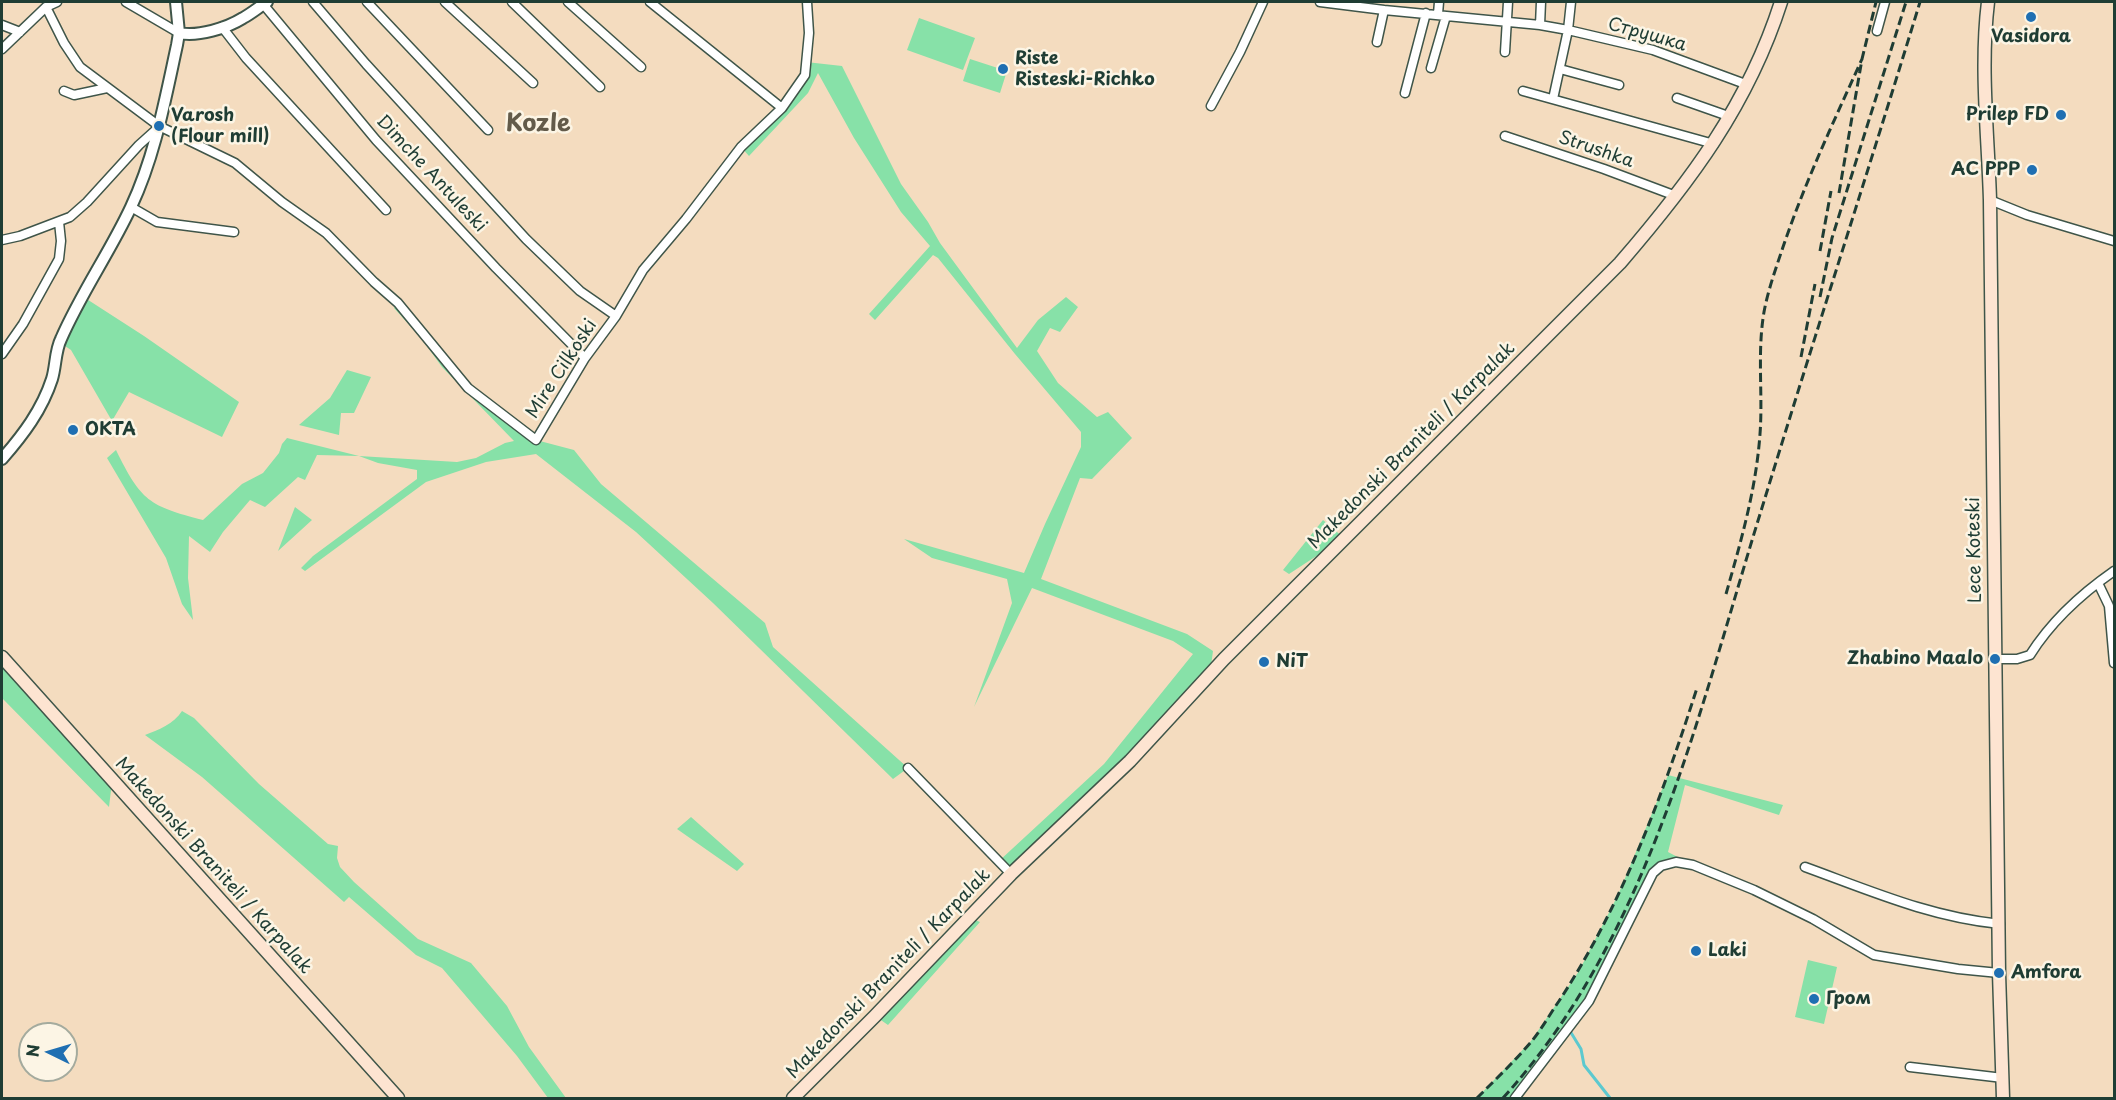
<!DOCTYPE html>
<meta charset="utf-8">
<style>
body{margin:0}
#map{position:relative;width:2116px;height:1100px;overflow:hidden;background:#f4dcbf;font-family:"Playpen Sans",sans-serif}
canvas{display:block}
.frame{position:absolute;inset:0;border:3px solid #1f3d34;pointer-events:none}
.north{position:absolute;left:18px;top:1022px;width:60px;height:60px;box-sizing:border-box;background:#fcf5e5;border:2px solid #a4ab9e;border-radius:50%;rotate:275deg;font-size:16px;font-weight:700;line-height:24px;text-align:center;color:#1f3d34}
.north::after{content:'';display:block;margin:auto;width:21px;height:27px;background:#1f6fb2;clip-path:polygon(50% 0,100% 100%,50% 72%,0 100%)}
</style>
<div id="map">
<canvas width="2116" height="1100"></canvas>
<div class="frame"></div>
<div class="north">N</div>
</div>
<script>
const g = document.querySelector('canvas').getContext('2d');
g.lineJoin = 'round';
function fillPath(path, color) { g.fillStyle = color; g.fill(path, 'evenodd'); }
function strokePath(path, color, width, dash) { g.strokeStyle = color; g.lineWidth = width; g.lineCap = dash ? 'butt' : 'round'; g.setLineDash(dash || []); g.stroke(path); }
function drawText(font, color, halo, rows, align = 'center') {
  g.font = font + ' "Playpen Sans",sans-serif'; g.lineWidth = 5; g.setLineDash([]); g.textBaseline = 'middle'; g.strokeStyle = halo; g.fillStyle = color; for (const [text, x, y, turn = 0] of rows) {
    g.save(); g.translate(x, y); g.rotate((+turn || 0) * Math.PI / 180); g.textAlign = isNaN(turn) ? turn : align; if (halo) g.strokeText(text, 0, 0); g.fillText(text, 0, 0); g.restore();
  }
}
const green = new Path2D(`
 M919 18 975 38 963 70 907 50Z
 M970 59 1007 71 1000 93 963 81Z
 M806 62 842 66 901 184 928 222 940 243 1017 348 1038 320 1066 297 1078 307 1060 332 1050 328 1037 351 1058 383 1097 417 1108 412 1132 438 1092 479 1080 478 1041 579 1187 634 1213 651 1210 673 1011 874 999 861 1104 764 1193 654 1173 641 1032 588 974 707 1012 603 1007 579 932 558 904 539 1024 573 1045 524 1081 447V432L1015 354 938 258 933 255 875 320 869 314 930 246 901 212 854 138 818 73 808 93 749 156 741 147C764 125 803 95 806 62Z
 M82 296 144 336 239 402 222 437 129 392 112 421 71 350 59 342Z
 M398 303 468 388 536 440 574 450 601 484 765 623 773 647 908 768 893 779 713 603 636 532 536 454 486 462 426 482 305 571 301 568 313 556 417 479V470L378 463 359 456 317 455 305 480 298 477 265 507 250 500 223 532 210 552 189 536 188 578 193 620 182 604 166 558 107 458 116 450C141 501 149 506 203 520L242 484 263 473 279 453 282 444 287 438 359 456 457 462 476 458 505 443 514 441 442 367 421 338 394 308Z
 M347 370 371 377 354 413H341L339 435 299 425 330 398Z
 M295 507 312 520 278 551Z
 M1323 520 1344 538 1289 574 1283 570Z
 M2 657 112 782 109 807 2 698Z
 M182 711 194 718 259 784 328 844 338 846 337 858 340 867 354 882 418 939 471 963 507 1006 529 1047 566 1098H548L517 1056 442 968 416 955 349 897 344 902 202 777 145 735C158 730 174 724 182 711Z
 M1668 775 1783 805 1779 815 1685 785 1668 852 1693 865 1661 866 1589 1001 1515 1098H1477L1531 1041 1579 971 1618 895Z
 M691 817 744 864 737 871 677 829Z
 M970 918 980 922 888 1025 875 1016Z
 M1808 960 1837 967 1824 1024 1795 1017Z`);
const stream = new Path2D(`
 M1570 1031 1581 1049 1584 1065 1610 1098`);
const minor = new Path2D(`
 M126 2 179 33
 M313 2 366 64 526 239 580 291 616 316
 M367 2 488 130
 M445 2 533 83
 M512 2 600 87
 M568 2 641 67
 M650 2 782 108
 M1320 2 1384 10 1540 25 1568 30 1653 50 1748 85
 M263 4 376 140 496 268 585 358
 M46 7 64 43 80 67 159 126 235 163 282 202 326 233 374 282 398 303 468 388 536 440 585 358 616 316 643 270 686 219 741 147 782 108 805 75 809 33 807 2
 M1438 14 1439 2
 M2 25 20 32
 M1540 25 1541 2
 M222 27 246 58 386 210
 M1877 31 1885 2
 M1377 42 1384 10
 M2 49 46 7 57 2
 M1505 52 1508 2
 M1431 68 1446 16
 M1560 69 1619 85
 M64 91 74 95 107 88
 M1523 91 1714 144
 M1405 93 1426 13
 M1677 98 1731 117
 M1553 99 1568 30 1571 2
 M1211 106 1240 52 1263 2
 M1505 136 1604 169 1676 196
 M1990 200 2027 215 2114 241
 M131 207 157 222 234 232
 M2 240 20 236 70 217 87 202 139 145 159 127
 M2 354 23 324 59 259 61 241 59 222
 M2098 583 2109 606 2114 663
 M1995 659H2017L2030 655C2052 620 2081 594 2114 571
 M908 768 1011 874
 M1805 867C1871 891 1930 917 2000 924
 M1910 1067 2003 1078
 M1515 1098 1589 1001 1653 873 1661 866 1676 862 1693 865 1754 890 1813 919 1874 955 1958 969 1999 973`);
const tertiary = new Path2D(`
 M179 33C198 37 227 28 243 18 252 13 259 7 267 2
 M2 459C23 435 42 410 52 379 56 366 55 351 61 339 81 293 110 252 131 207 155 156 165 100 177 45L179 33 176 2`);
const secondary = new Path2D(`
 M1988 2C1980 67 1988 134 1990 200L1999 973 2003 1098
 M2 657 398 1098
 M793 1098 875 1016 1011 874 1130 761 1224 659 1620 263C1690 182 1748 105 1781 2`);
const rail = new Path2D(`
 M1839 193 1862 59 1876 2
 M1820 251 1831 191
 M1820 297 1832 238 1906 2
 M1801 357 1815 284
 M1726 594C1741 541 1756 490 1760 434 1763 394 1757 353 1764 312 1768 290 1776 268 1783 247 1805 182 1834 121 1862 59
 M1477 1098C1495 1080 1514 1062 1531 1042 1541 1030 1550 1014 1559 1001 1622 905 1662 797 1697 688
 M1503 1098C1649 937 1698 714 1761 511 1813 341 1868 172 1920 2`);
const markers = [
 [2031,17,6,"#1f6fb2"],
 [1003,69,6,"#1f6fb2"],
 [2061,115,6,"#1f6fb2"],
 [159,126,6,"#1f6fb2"],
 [2032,170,6,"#1f6fb2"],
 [73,430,6,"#1f6fb2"],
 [1995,659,6,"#1f6fb2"],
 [1264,662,6,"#1f6fb2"],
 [1696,951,6,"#1f6fb2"],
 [1999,973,6,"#1f6fb2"],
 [1814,999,6,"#1f6fb2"]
];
const streetNames = [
 ["Струшка",1647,35,16],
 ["Strushka",1596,150,19],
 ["Dimche Antuleski",431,174,47],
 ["Mire Cilkoski",562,369,-57],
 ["Makedonski Braniteli / Karpalak",1412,446,-45],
 ["Lece Koteski",1975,550,-91],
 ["Makedonski Braniteli / Karpalak",213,866,48],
 ["Makedonski Braniteli / Karpalak",889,974,-46]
];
const poiNames = [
 ["Vasidora",2031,37,"center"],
 ["Riste",1015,59],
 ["Risteski-Richko",1015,80],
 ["Prilep FD",2049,115,"right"],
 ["Varosh",171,116],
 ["(Flour mill)",171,137],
 ["АС РРР",2020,170,"right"],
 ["OKTA",85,430],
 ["Zhabino Maalo",1983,659,"right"],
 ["NiT",1276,662],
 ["Laki",1708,951],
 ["Amfora",2011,973],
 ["Гром",1826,999]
];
const districtNames = [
 ["Kozle",538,124]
];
fillPath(green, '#87e1a8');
strokePath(stream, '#5cc9cf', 3);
strokePath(minor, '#3f5549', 11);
strokePath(tertiary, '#3f5549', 14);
strokePath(secondary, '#3f5549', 15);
strokePath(minor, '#fff', 8);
strokePath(tertiary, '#fff', 10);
strokePath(secondary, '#fde4d1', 12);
strokePath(rail, '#1f3d34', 3, [9, 4.5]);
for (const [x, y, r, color] of markers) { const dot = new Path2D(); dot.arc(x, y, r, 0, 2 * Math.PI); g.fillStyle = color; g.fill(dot); strokePath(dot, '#fcf5e5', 2); }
drawText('18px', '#1f3d34', '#fcf5e5', streetNames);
drawText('bold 18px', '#1f3d34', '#fcf5e5', poiNames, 'left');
drawText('bold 24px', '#635b4a', '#fcf5e5', districtNames);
</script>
